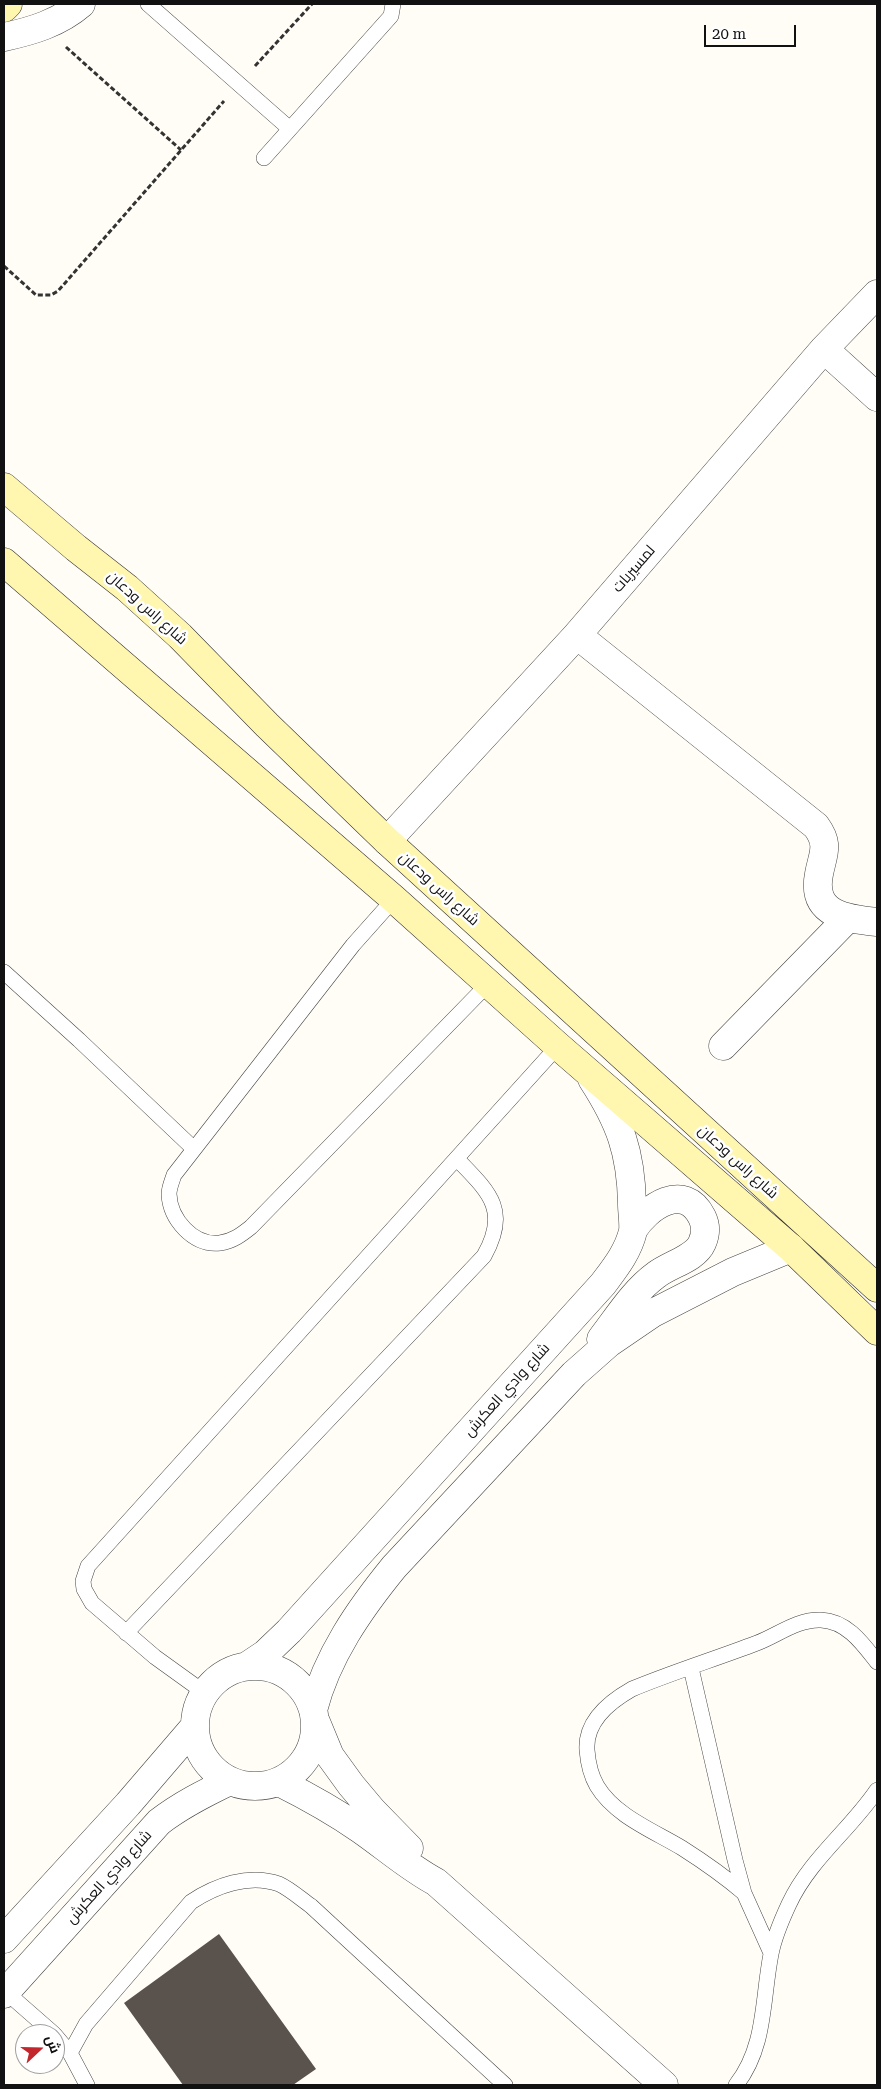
<!DOCTYPE html>
<meta charset="utf-8">
<style>
body{margin:0}
#map{position:relative;width:881px;height:2089px;overflow:hidden;background:#fffdf5;font-family:"Roboto Serif",Cairo,serif}
canvas{display:block}
.frame{position:absolute;inset:0;border:5px solid #111;pointer-events:none}
.north{position:absolute;left:15px;top:2024px;width:50px;height:50px;box-sizing:border-box;background:#fff;border:1px solid #a0a0a0;border-radius:50%;rotate:69deg;font-size:14px;font-weight:700;line-height:20px;text-align:center;color:#111}
.north::after{content:'';display:block;margin:auto;width:18px;height:22px;background:#c4262e;clip-path:polygon(50% 0,100% 100%,50% 72%,0 100%)}
.scale{position:absolute;left:704px;top:25px;width:92px;height:22px;box-sizing:border-box;border:2px solid #111;border-top:0;padding-left:6px;font-size:15px;line-height:18px;white-space:nowrap;color:#111;-webkit-text-stroke:4px #fff;paint-order:stroke}
</style>
<div id="map">
<canvas width="881" height="2089"></canvas>
<div class="frame"></div>
<div class="north">ش</div>
<div class="scale">20 m</div>
</div>
<script>
const g = document.querySelector('canvas').getContext('2d');
g.lineJoin = 'round';
function fillPath(path, color) { g.fillStyle = color; g.fill(path, 'evenodd'); }
function strokePath(path, color, width, dash) { g.strokeStyle = color; g.lineWidth = width; g.lineCap = dash ? 'butt' : 'round'; g.setLineDash(dash || []); g.stroke(path); }
function drawText(font, color, halo, rows, align = 'center') {
  g.font = font + ' "Roboto Serif",Cairo,serif'; g.lineWidth = 5; g.setLineDash([]); g.textBaseline = 'middle'; g.strokeStyle = halo; g.fillStyle = color; for (const [text, x, y, turn = 0] of rows) {
    g.save(); g.translate(x, y); g.rotate((+turn || 0) * Math.PI / 180); g.textAlign = isNaN(turn) ? turn : align; if (halo) g.strokeText(text, 0, 0); g.fillText(text, 0, 0); g.restore();
  }
}
const building = new Path2D(`
 M219 1934 316 2069 293 2085H183L124 2003Z`);
const path = new Path2D(`
 M66 47 181 150
 M255 66 312 4
 M4 266 36 295H51L58 291 224 101`);
const lane = new Path2D(`
 M148 4 290 129
 M264 158 391 16 393 4
 M394 899 353 945 174 1175C172 1181 169 1188 169 1194 170 1219 193 1246 220 1243 233 1241 241 1235 251 1227L489 983
 M4 972 79 1040 194 1149
 M126 1633 484 1256C510 1210 489 1192 457 1159
 M691 1668 735 1860 744 1893 771 1953
 M205 1693 155 1657 92 1603 84 1589 83 1581 88 1566 558 1046
 M744 1893C724 1876 704 1862 682 1848 654 1831 615 1816 597 1786 590 1774 588 1763 587 1750 585 1721 609 1702 632 1689 673 1672 715 1659 757 1643 778 1635 797 1619 821 1620 847 1621 863 1644 877 1662
 M6 1992 54 2034
 M55 2035 70 2053 87 2085
 M70 2053 86 2024 191 1902C215 1886 249 1873 279 1884 290 1889 301 1899 311 1906L505 2085
 M736 2085C766 2047 762 2000 771 1954 774 1938 782 1919 789 1904 810 1859 850 1830 877 1790`);
const street = new Path2D(`
 M4 37C32 31 59 23 81 4
 M824 349 877 397
 M577 635 816 826C830 845 823 853 819 874 811 915 847 919 877 922
 M387 841 577 635 824 349 877 294
 M723 1046 847 919
 M601 1339C618 1317 634 1291 656 1275 670 1264 695 1259 702 1243 706 1234 706 1225 702 1217 684 1181 647 1207 633 1230
 M195 1726a60 60 0 1 1 120 0a60 60 0 1 1-120 0Z
 M247 1666 265 1654 289 1631 603 1284C615 1268 628 1252 633 1231 634 1223 632 1213 632 1204 631 1152 620 1122 592 1079
 M313 1710C327 1656 359 1610 394 1567L574 1374 609 1343 653 1313 733 1272 791 1248
 M316 1722 330 1756 351 1785 372 1810 409 1848
 M279 1782C307 1796 334 1811 360 1829 386 1847 408 1867 436 1882L664 2085
 M4 1939 128 1804 195 1726
 M4 1994 159 1822C181 1805 205 1793 230 1781`);
const secondary = new Path2D(`
 M4 8 8 4
 M4 487 76 548 127 588 180 636 267 725 387 841 877 1288
 M4 562 394 899 558 1046 791 1248 877 1331`);
const streetNames = [
 ["لمسيربات",634,569,-49],
 ["شارع راس ودعان",147,608,42],
 ["شارع راس ودعان",439,889,42],
 ["شارع راس ودعان",738,1162,42],
 ["شارع وادي العكرش",507,1390,-48],
 ["شارع وادي العكرش",109,1877,-48]
];
fillPath(building, '#5a524d');
strokePath(lane, '#444', 16);
strokePath(street, '#444', 29);
strokePath(secondary, '#333', 29);
strokePath(path, '#333', 3, [5, 2.5]);
strokePath(lane, '#fff', 15);
strokePath(street, '#fff', 28);
strokePath(secondary, '#fff6b0', 28);
drawText('15px', '#111', '#fff', streetNames);
</script>
